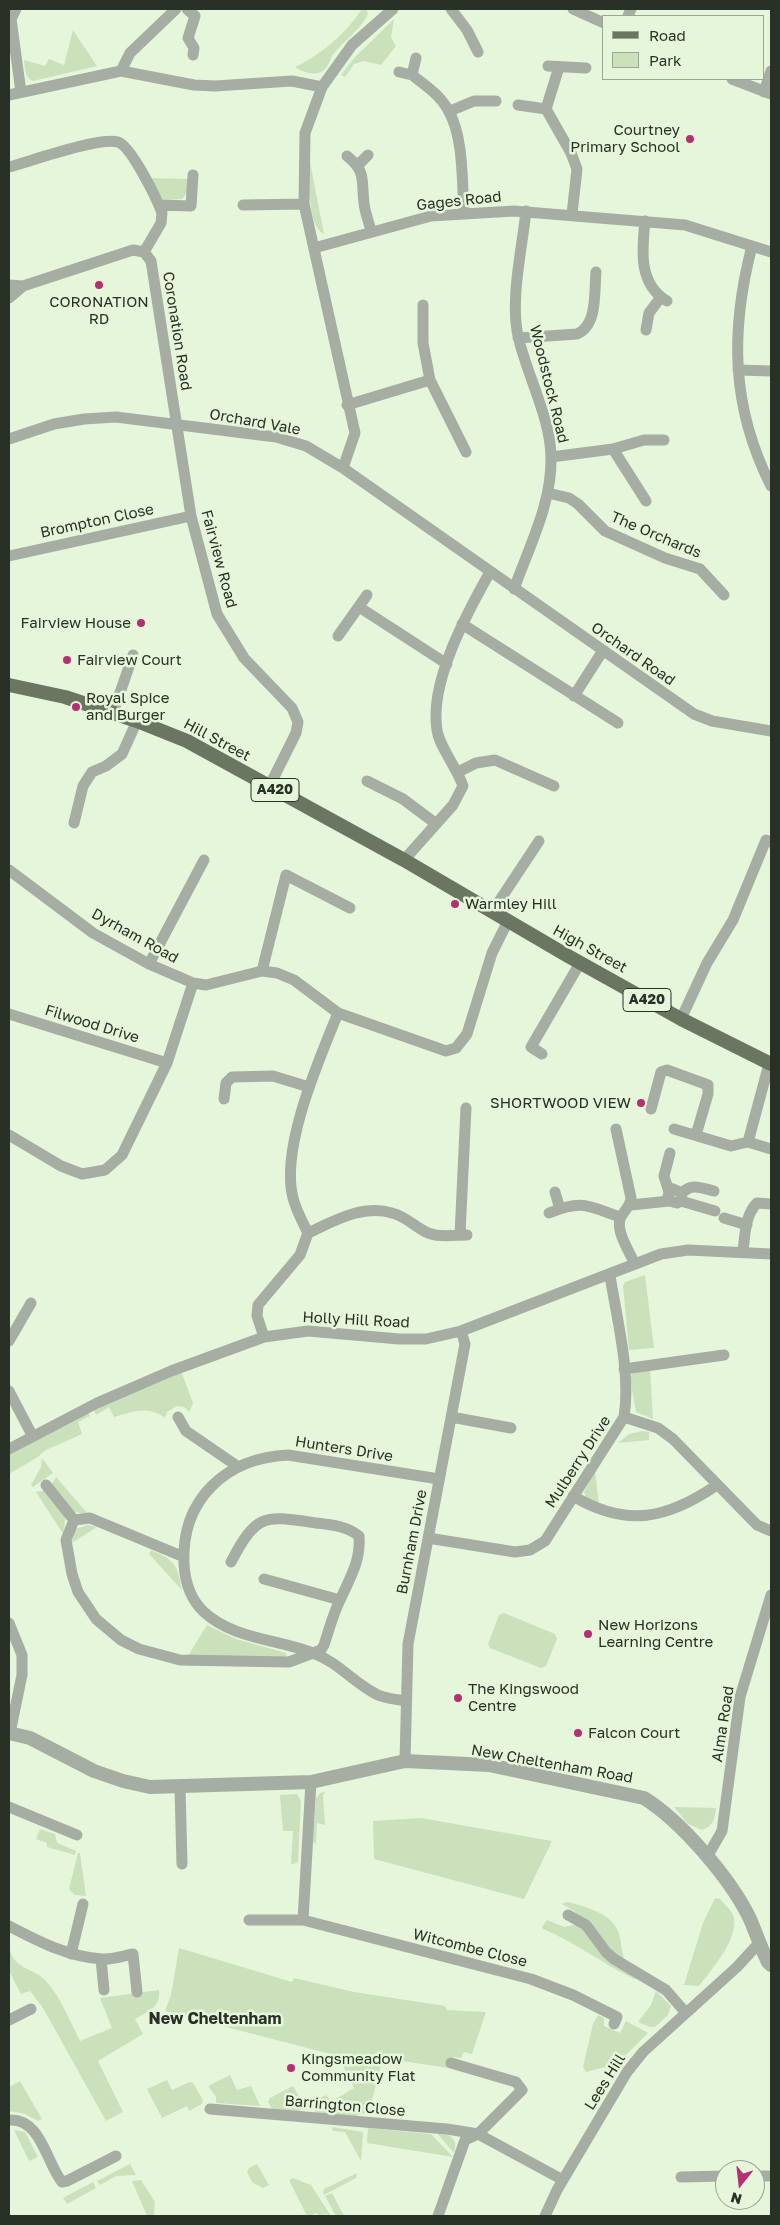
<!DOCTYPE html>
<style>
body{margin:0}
#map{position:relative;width:780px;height:2225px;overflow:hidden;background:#e6f6db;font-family:"Golos Text",sans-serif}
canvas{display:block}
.frame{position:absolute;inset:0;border:10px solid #293025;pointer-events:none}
.legend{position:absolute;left:602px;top:15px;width:162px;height:65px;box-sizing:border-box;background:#e6f6db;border:1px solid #9aa792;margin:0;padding:6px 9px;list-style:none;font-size:15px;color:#293025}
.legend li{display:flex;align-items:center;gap:10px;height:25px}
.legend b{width:25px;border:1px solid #9aa792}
.north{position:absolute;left:715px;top:2160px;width:50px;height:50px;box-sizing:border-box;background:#e6f6db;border:1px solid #9aa792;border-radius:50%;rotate:196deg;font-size:14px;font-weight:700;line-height:20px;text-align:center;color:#293025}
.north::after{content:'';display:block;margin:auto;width:18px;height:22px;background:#b52f72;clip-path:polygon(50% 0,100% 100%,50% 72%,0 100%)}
</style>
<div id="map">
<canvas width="780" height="2225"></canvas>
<div class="frame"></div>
<ul class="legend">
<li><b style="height:6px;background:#6a7662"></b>Road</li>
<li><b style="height:14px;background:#cae1bc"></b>Park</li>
</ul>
<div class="north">N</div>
</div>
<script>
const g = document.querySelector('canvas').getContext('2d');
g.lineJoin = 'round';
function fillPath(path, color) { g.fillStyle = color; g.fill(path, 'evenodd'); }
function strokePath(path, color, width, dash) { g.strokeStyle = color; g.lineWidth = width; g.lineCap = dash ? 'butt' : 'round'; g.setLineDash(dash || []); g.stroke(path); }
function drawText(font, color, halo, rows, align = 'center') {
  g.font = font + ' "Golos Text",sans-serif'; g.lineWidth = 5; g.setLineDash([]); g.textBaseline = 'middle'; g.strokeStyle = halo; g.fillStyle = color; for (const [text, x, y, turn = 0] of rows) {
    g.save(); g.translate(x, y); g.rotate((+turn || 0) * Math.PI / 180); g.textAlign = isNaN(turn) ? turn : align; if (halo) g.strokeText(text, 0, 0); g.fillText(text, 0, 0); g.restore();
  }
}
const green = new Path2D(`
 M362 9H366L368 14C361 30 343 41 332 56 330 60 328 67 324 70 316 77 302 72 295 67 321 55 346 33 362 9Z
 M394 19 391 37 396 46 381 65 364 61 354 64 345 77 341 75 354 58Z
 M73 30 97 66 33 81C25 78 25 68 24 60L45 66 49 59 64 65Z
 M310 162 324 234C307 226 309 179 310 162Z
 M150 178 188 179 187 193 182 199 163 200Z
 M645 1275 654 1348 629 1350 623 1286 625 1282Z
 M650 1368 653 1419 636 1412 630 1378 633 1372Z
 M181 1371 193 1403 189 1412 184 1407 177 1406 167 1412 165 1418C149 1405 132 1412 114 1417L109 1407 96 1415 94 1410Z
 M88 1412 90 1416 78 1422 82 1434 44 1451 38 1457 9 1474V1454Z
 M642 1431 649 1432V1440L618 1443 629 1434Z
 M42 1458 53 1473 33 1487 31 1485 41 1467Z
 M595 1471 599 1505 586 1498 584 1492Z
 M56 1477 88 1514 74 1512 52 1484Z
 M41 1491H45L65 1516 64 1535 36 1492Z
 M88 1525 97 1527 72 1543 75 1529Z
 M151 1550C176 1561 177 1564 182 1590L149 1554Z
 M504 1613 555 1634 557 1639 546 1666 541 1668 490 1648 488 1644 499 1615Z
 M207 1625 236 1639 286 1653 287 1657 188 1656Z
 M325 1792 323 1795 325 1825 317 1823 316 1844 313 1842 316 1798 320 1793Z
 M297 1794 301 1801 298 1862 293 1864H291L293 1831H283L280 1795Z
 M674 1807 716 1808C715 1819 713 1826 702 1830L688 1824Z
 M421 1818 552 1841 524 1899 374 1859 373 1821Z
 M40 1829 55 1834 57 1843 76 1851 75 1855 47 1847V1843L36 1839Z
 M78 1853H80L86 1896 75 1895 69 1889Z
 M715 1898 720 1899C724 1904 731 1910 733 1915 741 1937 711 1970 699 1986L684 1985 703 1923Z
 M567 1902C582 1905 608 1913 616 1927 622 1936 620 1950 625 1961 599 1947 593 1919 562 1904Z
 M547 1920 564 1927 578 1924 639 1979H634C603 1964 575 1942 543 1929L542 1927Z
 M9 1945C13 1971 32 1966 46 1981 61 1997 70 2022 80 2041L112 2028 100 1998 159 1990C161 2007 149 2011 135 2019L143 2034 98 2061 123 2112 106 2121 43 2008 30 1991 21 1994 9 1971Z
 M179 1948 292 1982 294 1978 354 1992 445 2006 447 2010 486 2012 472 2054 464 2052 461 2058 452 2057 448 2068 383 2058 369 2112 355 2116 316 2113 311 2106 313 2101 326 2095 331 2102 354 2088 338 2056 165 2011 171 1995Z
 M656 1991 671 2006 668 2015 655 2027H650L638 2022 651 2005Z
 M598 2015 604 2018V2026L620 2033 626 2021 648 2033 617 2064 586 2072 583 2067 593 2024Z
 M230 2075 237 2090 251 2086 260 2106 216 2103V2097L208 2086Z
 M167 2080 172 2090 190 2082 193 2083 203 2100 202 2104 189 2111 187 2106 162 2118 147 2089Z
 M20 2081 42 2119 38 2121 25 2114 9 2111V2087Z
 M293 2086 304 2105 303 2109 296 2112 272 2109 268 2102 270 2098Z
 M332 2127 363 2132 361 2161 345 2132 333 2131Z
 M368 2128 431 2134 453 2157 367 2143Z
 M14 2130 25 2132 38 2157 29 2161Z
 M436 2132C450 2134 459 2138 454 2153Z
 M130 2164 136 2175 116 2176 100 2185 97 2181Z
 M257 2164 269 2185 263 2188 252 2182 247 2172 249 2168Z
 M357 2173 356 2178 324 2195 323 2193 324 2189Z
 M293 2178 311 2185 331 2216 326 2214 319 2216 317 2213 307 2216 289 2180Z
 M141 2180 155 2202 154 2216H147L132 2181Z
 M93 2182 96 2188 67 2204 63 2198Z
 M332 2193 344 2216H336L325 2196Z`);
const minor = new Path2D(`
 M16 9 11 19 21 92
 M187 9 195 16 188 38 194 48 193 55
 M451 9 467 30 478 52
 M573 9 604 23
 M628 16 631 9
 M416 58 412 75C425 85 440 95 448 110 464 136 462 184 464 214
 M548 66 586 68
 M559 67 546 109 571 153 577 169 572 214
 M121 71 130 53 176 9
 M399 72 412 75
 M732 79 771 94
 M764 92 771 71
 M9 95 121 71 194 85 215 86 292 81 322 87
 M518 105 546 109
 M450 111 474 101H496
 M347 156C367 172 361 181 364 203 365 213 369 222 371 231
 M358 165 368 155
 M9 167C31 161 99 137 118 142 131 146 157 199 162 213L161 223 144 252
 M159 205 191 206 193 175
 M243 205 304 204
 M645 221C642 250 638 284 667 301
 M752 246C730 331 731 407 771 486
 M314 248 431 216 514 211 685 225 771 252
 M9 285 23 286 133 250 144 252 151 261 191 516 217 614 244 658 292 708 298 722 296 733 269 787
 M9 298 23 286
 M423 305V343L430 380
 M646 330 649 313 661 297
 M518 338 577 334C598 325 594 292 596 272
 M738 370 771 371
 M347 405 430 380 466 452
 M9 439 54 424 84 419 116 417 276 437 306 446 343 468 694 714 712 721 771 731
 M613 449 646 501
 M551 457 613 449 644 440H664
 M343 468 355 433 304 204 305 133 322 87 352 45 393 9
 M548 493 569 498 578 504 605 531 665 558 700 569 724 595
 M9 556 191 516
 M514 589C529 547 552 503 551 458 551 420 528 377 519 340 509 303 522 250 526 211
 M359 607 447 664
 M462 624 618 723
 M338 636 367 595
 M574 696 602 652
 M113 713 133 655
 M458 772 476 763 495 760 554 786
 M367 781 403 799 435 823
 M74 823 83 786 92 772 106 766 122 754 137 721
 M404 860 453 805 463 786C457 768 439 746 437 730 429 682 467 613 490 572
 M9 870 93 933 149 964 193 983 206 985 262 971 277 973 294 980 338 1013 446 1051 456 1048 467 1034 492 953 508 921
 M492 912 539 841
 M149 964 204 860
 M262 971 286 875 350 908
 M9 1014 167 1063
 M681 1019 707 963 733 920 766 840 771 842
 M542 1054 531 1047 580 963
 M769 1064 748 1142 771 1149
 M224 1099 226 1083 232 1077 273 1076 309 1087
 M651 1109 661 1072 667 1070 708 1085V1094L696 1135
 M616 1129 631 1198C630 1208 623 1211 620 1219 616 1232 630 1253 635 1264
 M674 1129 731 1146 748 1142
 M9 1135 61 1166 82 1174 105 1170 122 1155 167 1063 193 983
 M555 1192 560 1209
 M669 1192 664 1176 670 1153
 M682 1193C692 1183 701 1188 714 1191
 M681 1201 715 1211
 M631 1205 669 1201 677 1203 681 1201 682 1193 673 1189 668 1196 669 1201
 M549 1213C583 1199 588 1206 620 1217
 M724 1218 747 1225
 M308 1233C334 1221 363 1204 392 1213 405 1216 414 1226 426 1232 438 1238 454 1235 467 1235
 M460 1235 466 1108
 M743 1251C745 1235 745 1215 757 1203L771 1204
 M264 1337 257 1316 258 1305 300 1255 308 1233C302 1221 296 1210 293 1198 280 1148 319 1060 338 1013
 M9 1341 31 1303
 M624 1369 724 1355
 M9 1391 32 1435
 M178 1417 186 1431 237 1466
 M451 1417 511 1428
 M624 1417 658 1428 673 1439 757 1525 771 1531
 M9 1449 97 1403 171 1371 264 1337 308 1331 399 1339H426L461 1331 661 1254 688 1250 771 1254
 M46 1485 74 1520
 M573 1496C627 1528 667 1519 717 1485
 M428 1538 515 1552 530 1550 545 1541 624 1417C631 1374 617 1319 610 1276
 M184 1557 90 1518 74 1520 66 1540 72 1574 78 1592 96 1619 121 1640 139 1649 180 1660 289 1662 321 1650 324 1645C329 1630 333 1614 340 1600 350 1578 361 1561 359 1536 346 1526 333 1525 316 1523 264 1515 257 1513 231 1562
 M264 1579 340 1600
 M9 1623 22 1655V1675L10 1733
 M406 1701C396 1699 385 1699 376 1694 354 1683 338 1662 313 1653 277 1639 233 1639 204 1612 190 1599 185 1582 184 1564 181 1499 226 1458 288 1455L439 1479
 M405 1761 408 1644 465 1344 461 1331
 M180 1788 182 1864
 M9 1807 77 1835
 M707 1857 722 1831 740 1697 771 1595
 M568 1915 586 1925 606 1952 614 1959 666 1990 686 2013
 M249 1920H303L531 1979 573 1995 617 2017 614 2024
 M303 1920 311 1782
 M9 1926C38 1941 68 1957 102 1959 112 1960 123 1956 133 1954L137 1992
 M71 1954 83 1904
 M101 1959 104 1990
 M9 2020 31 2009
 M210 2109 447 2129 478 2134 563 2180
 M9 2120C41 2118 46 2162 62 2182L67 2181 116 2156
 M755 2176H771
 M681 2177 725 2176
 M438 2216 465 2140 478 2134 522 2090 516 2082 451 2063
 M545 2216 557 2190 627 2072 643 2052 737 1967 759 1943`);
const tertiary = new Path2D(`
 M9 1733 30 1738 94 1771 123 1781 150 1787 311 1782 405 1761 489 1765 644 1798C681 1821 731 1879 750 1919 756 1933 761 1948 768 1962L771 1965`);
const primary = new Path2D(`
 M9 685 65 697 137 721 187 741 404 860 568 956 681 1019 771 1064`);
const markers = [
 [690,139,5,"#b52f72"],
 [99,285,5,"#b52f72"],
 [141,623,5,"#b52f72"],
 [67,660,5,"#b52f72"],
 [76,707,5,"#b52f72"],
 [455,904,5,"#b52f72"],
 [641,1103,5,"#b52f72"],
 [588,1634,5,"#b52f72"],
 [458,1698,5,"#b52f72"],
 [578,1733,5,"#b52f72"],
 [291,2068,5,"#b52f72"]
];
const shields = [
 [275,790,48],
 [647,1000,48]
];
const shieldNames = [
 ["A420",275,790],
 ["A420",647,1000]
];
const poiNames = [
 ["Courtney",680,130,"right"],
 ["Primary School",680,147,"right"],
 ["CORONATION",99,302,"center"],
 ["RD",99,319,"center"],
 ["Fairview House",131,623,"right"],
 ["Fairview Court",77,660],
 ["Royal Spice",86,698],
 ["and Burger",86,715],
 ["Warmley Hill",465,904],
 ["SHORTWOOD VIEW",631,1103,"right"],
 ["New Horizons",598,1625],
 ["Learning Centre",598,1642],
 ["The Kingswood",468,1689],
 ["Centre",468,1706],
 ["Falcon Court",588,1733],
 ["Kingsmeadow",301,2059],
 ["Community Flat",301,2076]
];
const streetNames = [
 ["Gages Road",459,201,-6],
 ["Coronation Road",177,331,81],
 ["Woodstock Road",549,384,76],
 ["Orchard Vale",255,422,10],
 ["Brompton Close",97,521,-12],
 ["The Orchards",656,535,23],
 ["Fairview Road",219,559,75],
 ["Orchard Road",633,654,35],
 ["Hill Street",217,740,28],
 ["Dyrham Road",135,936,29],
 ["High Street",590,949,29],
 ["Filwood Drive",92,1024,17],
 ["Holly Hill Road",356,1320,3],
 ["Hunters Drive",344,1449,9],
 ["Mulberry Drive",578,1462,-57],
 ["Burnham Drive",412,1542,-79],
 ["Alma Road",723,1724,-81],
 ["New Cheltenham Road",552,1764,10],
 ["Witcombe Close",470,1948,14],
 ["Lees Hill",605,2082,-58],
 ["Barrington Close",345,2106,5]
];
const neighbourhoodNames = [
 ["New Cheltenham",215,2019]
];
fillPath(green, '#cae1bc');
strokePath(minor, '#a6ada2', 11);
strokePath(tertiary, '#a6ada2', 14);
strokePath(primary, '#6a7662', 14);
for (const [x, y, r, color] of markers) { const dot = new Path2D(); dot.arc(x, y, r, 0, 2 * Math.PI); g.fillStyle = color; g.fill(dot); strokePath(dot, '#e6f6db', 2); }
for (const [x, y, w] of shields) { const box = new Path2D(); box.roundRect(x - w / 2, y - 11.5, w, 23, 4); g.fillStyle = '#e6f6db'; g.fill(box); strokePath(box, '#293025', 1); }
drawText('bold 14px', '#293025', null, shieldNames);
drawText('15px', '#293025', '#e6f6db', poiNames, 'left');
drawText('15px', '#293025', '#e6f6db', streetNames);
drawText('bold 16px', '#293025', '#e6f6db', neighbourhoodNames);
</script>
